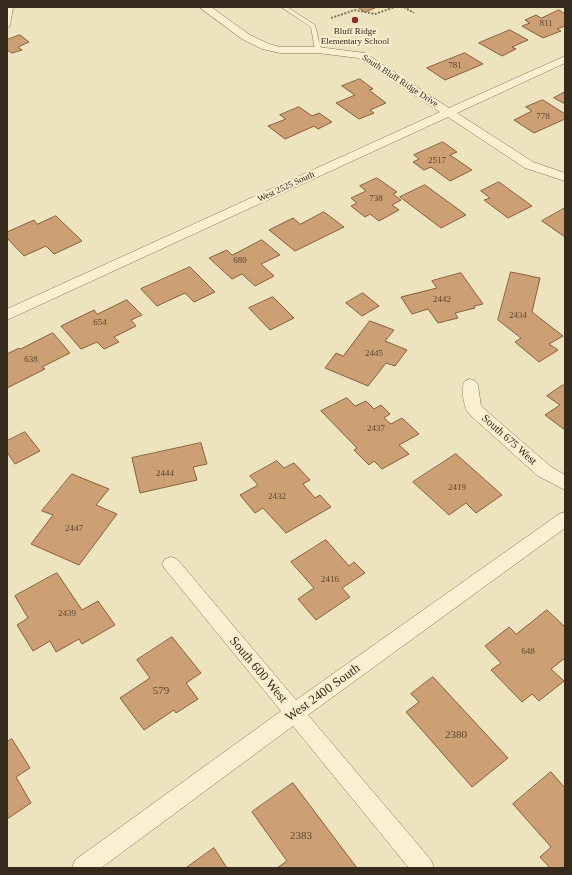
<!DOCTYPE html>
<style>
body{margin:0}
#map{position:relative;width:572px;height:875px;overflow:hidden;background:#eee3bf;font-family:Georgia,serif}
canvas{display:block}
.frame{position:absolute;inset:0;border:8px solid #362a1c;pointer-events:none}
</style>
<div id="map">
<canvas width="572" height="875"></canvas>
<div class="frame"></div>
</div>
<script>
const g = document.querySelector('canvas').getContext('2d');
g.lineJoin = 'round';
function fillPath(path, color) { g.fillStyle = color; g.fill(path, 'evenodd'); }
function strokePath(path, color, width, dash) { g.strokeStyle = color; g.lineWidth = width; g.lineCap = dash ? 'butt' : 'round'; g.setLineDash(dash || []); g.stroke(path); }
function drawText(font, color, halo, rows, align = 'center') {
  g.font = font + ' Georgia,serif'; g.lineWidth = 4; g.setLineDash([]); g.textBaseline = 'middle'; g.strokeStyle = halo; g.fillStyle = color; for (const [text, x, y, turn = 0] of rows) {
    g.save(); g.translate(x, y); g.rotate((+turn || 0) * Math.PI / 180); g.textAlign = isNaN(turn) ? turn : align; if (halo) g.strokeText(text, 0, 0); g.fillText(text, 0, 0); g.restore();
  }
}
const building = new Path2D(`
 M358 7H377L365 12Z
 M559 10 565 14V26L557 29 561 31 543 38 522 26 530 23 525 20 536 15 541 18Z
 M510 30 528 40 512 47 516 49 502 56 479 43Z
 M20 35 29 42 18 47 22 50 12 53 7 50V40Z
 M465 53 483 64 445 80 427 68Z
 M360 79 373 89 369 90 386 103 370 110 374 113 359 119 336 103 355 95 342 86Z
 M565 92V104L554 98Z
 M543 100 565 114V119L534 133 514 120 532 111 526 107Z
 M299 107 312 116 319 113 332 122 318 129 314 126 285 139 268 126 286 119 280 115Z
 M443 142 457 152 450 155 472 170 450 181 431 167 424 170 413 162 419 159 414 155Z
 M377 178 397 192 393 194 401 200 392 205 399 210 379 221 370 214 365 217 351 206 357 203 351 198 366 191 360 186Z
 M499 182 532 206 508 218 484 200 490 198 481 191Z
 M425 185 466 215 441 228 400 197Z
 M565 208V237L542 221Z
 M324 212 344 227 295 251 269 230 293 218 300 224Z
 M56 216 82 241 54 254 46 246 24 256 7 238V232L34 220 37 224Z
 M262 240 280 255 261 264 274 276 255 286 242 274 232 279 209 258 227 250 232 255Z
 M190 267 215 292 194 302 185 293 157 306 141 289Z
 M511 272 540 278 532 312 563 336 549 344 558 350 539 362 515 342 521 338 498 320Z
 M461 273 483 304 474 306 475 308 455 313 458 318 438 323 428 309 412 314 401 297 437 288 432 281Z
 M363 293 379 306 362 316 346 303Z
 M273 297 294 318 270 330 249 308Z
 M127 300 142 315 131 320 136 326 114 337 119 342 104 349 97 342 81 349 61 326 94 310 97 314Z
 M370 321 394 330 385 341 407 350 395 366 386 363 368 386 325 368 336 353 343 356Z
 M53 333 70 353 42 367 45 369 7 388V354L19 348 20 349Z
 M563 385 565 386V430L545 415 560 405 547 396Z
 M347 398 355 406 366 401 374 409 381 405 390 414 384 418 391 424 402 418 419 434 399 445 409 454 382 469 374 461 369 465 354 450 357 448 321 411Z
 M25 432 40 451 15 464 7 452V441Z
 M201 443 207 464 193 467 197 480 140 493 132 458Z
 M456 454 502 495 476 513 466 503 449 515 413 482Z
 M277 461 284 468 294 463 310 480 303 484 315 498 320 495 331 507 286 533 263 508 255 513 240 495 258 485 250 476Z
 M72 474 109 489 96 505 117 514 79 565 31 544 53 515 42 511Z
 M326 540 349 566 354 562 365 573 342 588 350 597 316 620 298 599 314 588 291 562Z
 M57 573 82 610 98 601 115 625 82 644 79 639 56 652 50 641 33 651 17 625 28 618 15 596Z
 M547 610 565 627V658L551 669 564 681 539 701 532 694 522 702 491 670 501 663 485 646 509 627 516 634Z
 M172 637 201 673 186 683 198 699 176 713 174 710 144 730 120 698 150 678 137 660Z
 M433 677 508 758 472 787 406 712 419 702 411 694Z
 M12 739 30 768 16 777 31 803 7 819V742Z
 M551 772 565 788V868H550L540 857 551 847 513 804Z
 M293 783 357 868H277L287 861 252 812Z
 M214 848 227 868H186Z`);
const path = new Path2D(`
 M404 7 414 13
 M331 18 355 10 375 14 395 7`);
const service = new Path2D(`
 M7 7H13L10 26 7 28Z
 M281 7H287L315 25 321 50 320 51 315 50 311 27Z`);
const minor = new Path2D(`
 M199 7H211L250 35 269 44 280 47H318L365 53 449 108 565 56V63L457 113 533 162 565 173V181L525 168 448 117 7 320V309L440 112 358 58 318 53H280L262 49 242 39Z
 M470 379 475 381 478 385 481 406 550 466 565 475V490L538 476 468 413C464 406 460 388 465 381Z
 M565 512V528L308 715 431 860 434 868H409L293 726 101 868H72L75 860 281 711 165 569 162 564 165 559 171 557 177 559 296 700 559 514Z`);
const markers = [
 [355,20,4,"#972d26"]
];
const numberNames = [
 ["811",546,24],
 ["781",455,66],
 ["778",543,117],
 ["2517",437,161],
 ["738",376,199],
 ["680",240,261],
 ["2442",442,300],
 ["2434",518,316],
 ["654",100,323],
 ["2445",374,354],
 ["638",31,360],
 ["2437",376,429],
 ["2444",165,474],
 ["2419",457,488],
 ["2432",277,497],
 ["2447",74,529],
 ["2416",330,580],
 ["2439",67,614],
 ["648",528,652]
];
const farPoinames = [
 ["Bluff Ridge",355,32],
 ["Elementary School",355,42]
];
const farStreetnames = [
 ["South Bluff Ridge Drive",400,81,33],
 ["West 2525 South",286,187,-25]
];
const streetNames = [
 ["South 675 West",509,440,42]
];
const nearNumbernames = [
 ["579",161,691],
 ["2380",456,735],
 ["2383",301,836]
];
const nearStreetnames = [
 ["South 600 West",258,670,50],
 ["West 2400 South",323,693,-36]
];
fillPath(building, '#cd9f74');
strokePath(building, '#875f3c', 1);
strokePath(service, '#877457', 1);
strokePath(minor, '#877457', 1);
strokePath(path, '#877457', 2, [2, 1.5]);
fillPath(service, '#f9f0d2');
fillPath(minor, '#f9f0d2');
for (const [x, y, r, color] of markers) { const dot = new Path2D(); dot.arc(x, y, r, 0, 2 * Math.PI); g.fillStyle = color; g.fill(dot); strokePath(dot, '#f6edce', 1.5); }
drawText('9px', '#5c4732', null, numberNames);
drawText('9px', '#362a1c', '#f6edce', farPoinames);
drawText('9px', '#362a1c', '#f6edce', farStreetnames);
drawText('11px', '#362a1c', '#f6edce', streetNames);
drawText('11px', '#5c4732', null, nearNumbernames);
drawText('13px', '#362a1c', '#f6edce', nearStreetnames);
</script>
